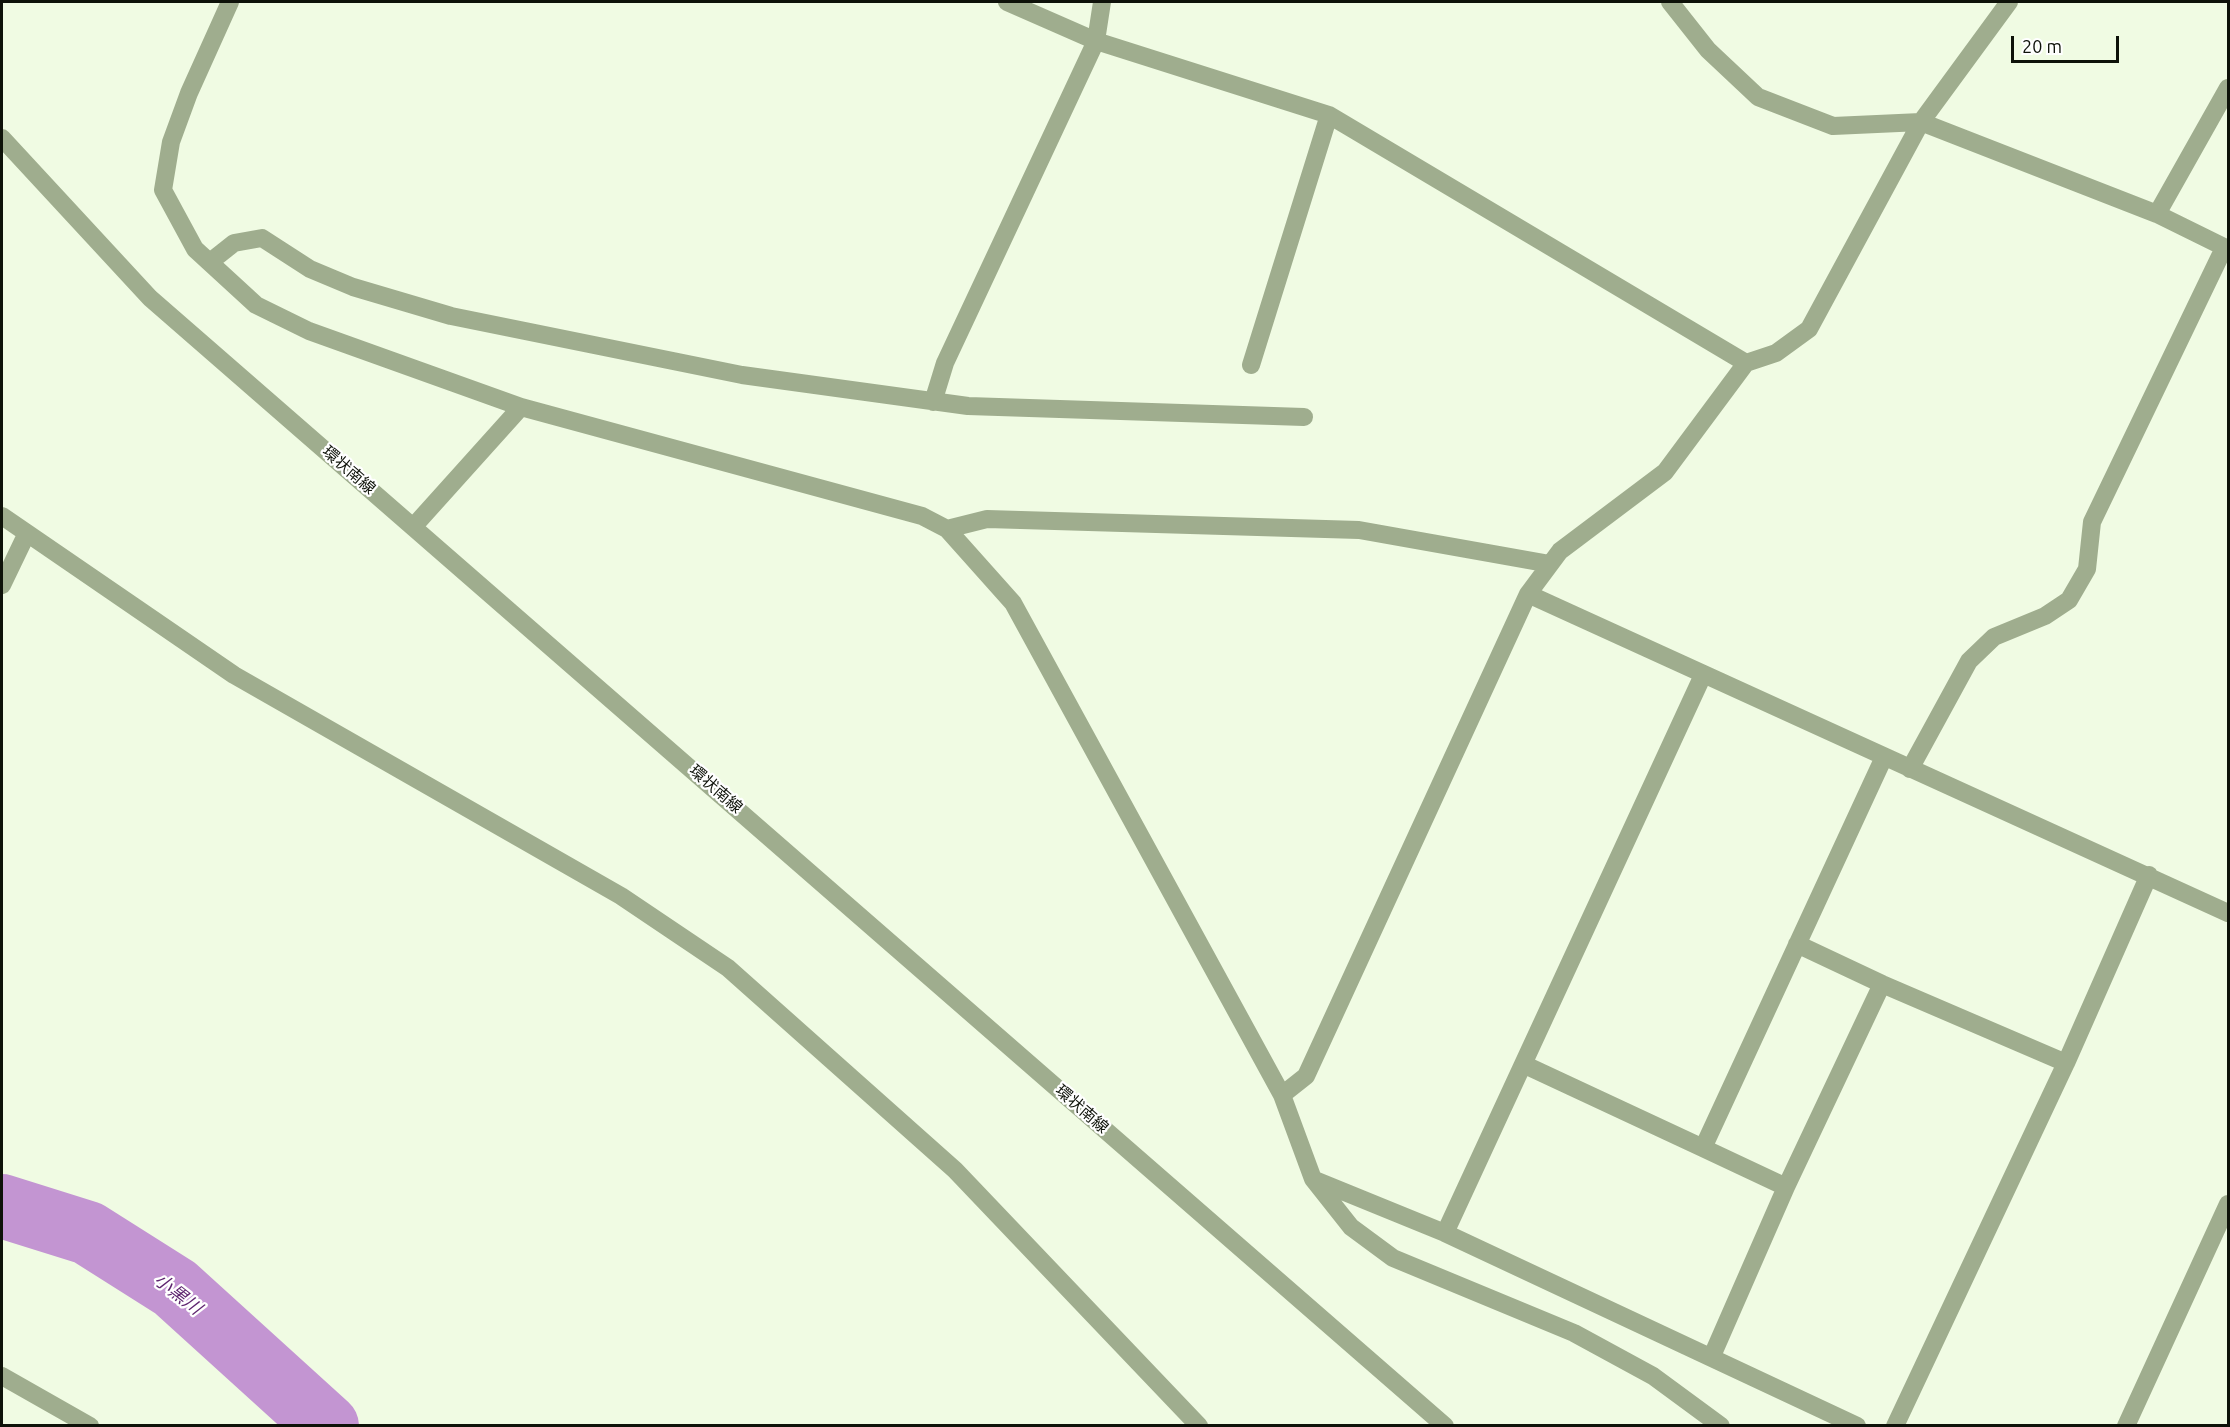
<!DOCTYPE html>
<meta charset="utf-8">
<style>
body{margin:0}
#map{position:relative;width:2230px;height:1427px;overflow:hidden;background:#f0fbe3;font-family:Ubuntu,sans-serif}
canvas{display:block}
.frame{position:absolute;inset:0;border:3px solid #0e1209;pointer-events:none}
.scale{position:absolute;left:2011px;top:36px;width:108px;height:27px;box-sizing:border-box;border:3px solid #0e1209;border-top:0;padding-left:8px;font-size:18px;line-height:21px;white-space:nowrap;color:#0e1209;-webkit-text-stroke:4px #fff;paint-order:stroke}
</style>
<div id="map">
<canvas width="2230" height="1427"></canvas>
<div class="frame"></div>
<div class="scale">20 m</div>
</div>
<script>
const g = document.querySelector('canvas').getContext('2d');
g.lineJoin = 'round';
function strokePath(path, color, width, dash) { g.strokeStyle = color; g.lineWidth = width; g.lineCap = dash ? 'butt' : 'round'; g.setLineDash(dash || []); g.stroke(path); }
function drawText(font, color, halo, rows, align = 'center') {
  g.font = font + ' Ubuntu,"Noto Sans JP",sans-serif'; g.lineWidth = 4.5; g.setLineDash([]); g.textBaseline = 'middle'; g.strokeStyle = halo; g.fillStyle = color; for (const [text, x, y, turn = 0] of rows) {
    g.save(); g.translate(x, y); g.rotate((+turn || 0) * Math.PI / 180); g.textAlign = isNaN(turn) ? turn : align; if (halo) g.strokeText(text, 0, 0); g.fillText(text, 0, 0); g.restore();
  }
}
const river = new Path2D(`
 M2 1206 88 1233 175 1288 327 1426`);
const minor = new Path2D(`
 M230 2 189 93 171 142 163 190 195 249 256 305 309 331 521 407
 M1007 2 1096 41 1329 115 1746 363
 M1670 2 1708 50 1758 97 1833 126 1921 122 2157 214 2228 249
 M2 138 150 298 1445 1426
 M2157 214 2228 88
 M210 262 234 243 262 238 310 269 353 287 451 316 742 375 968 406 1304 417
 M1251 365 1329 115
 M933 402 945 363 1096 41 1102 2
 M2 516 234 675 621 896 728 968 955 1170 1199 1426
 M414 526 521 407 922 516 947 529 1013 603 1282 1095 1313 1179 1351 1227 1393 1258 1574 1333 1653 1376 1721 1426
 M947 529 987 519 1359 530 1550 564
 M2 585 27 533
 M1528 594 2228 913
 M1910 769 1969 661 1994 637 2045 616 2069 600 2087 569 2092 522 2224 248
 M1797 944 1882 984
 M1525 1065 1703 1148
 M1282 1095 1306 1076 1528 594 1560 551 1665 472 1746 363 1776 353 1809 329 1921 122 2009 2
 M1315 1180 1445 1233 1857 1426
 M1786 1187 1882 984 2066 1063
 M1445 1233 1703 675
 M1712 1356 1786 1187 1703 1148 1884 757
 M2 1376 90 1426
 M1895 1426 2066 1063 2149 875
 M2126 1426 2228 1204`);
const streetNames = [
 ["環状南線",349,470,41],
 ["環状南線",716,789,41],
 ["環状南線",1082,1109,41]
];
const waterNames = [
 ["小黒川",178,1294,38]
];
strokePath(river, '#c395d2', 64);
strokePath(minor, '#9fad8e', 18);
drawText('16px', '#0e1209', '#fff', streetNames);
drawText('italic 18px', '#5e256f', '#fff', waterNames);
</script>
